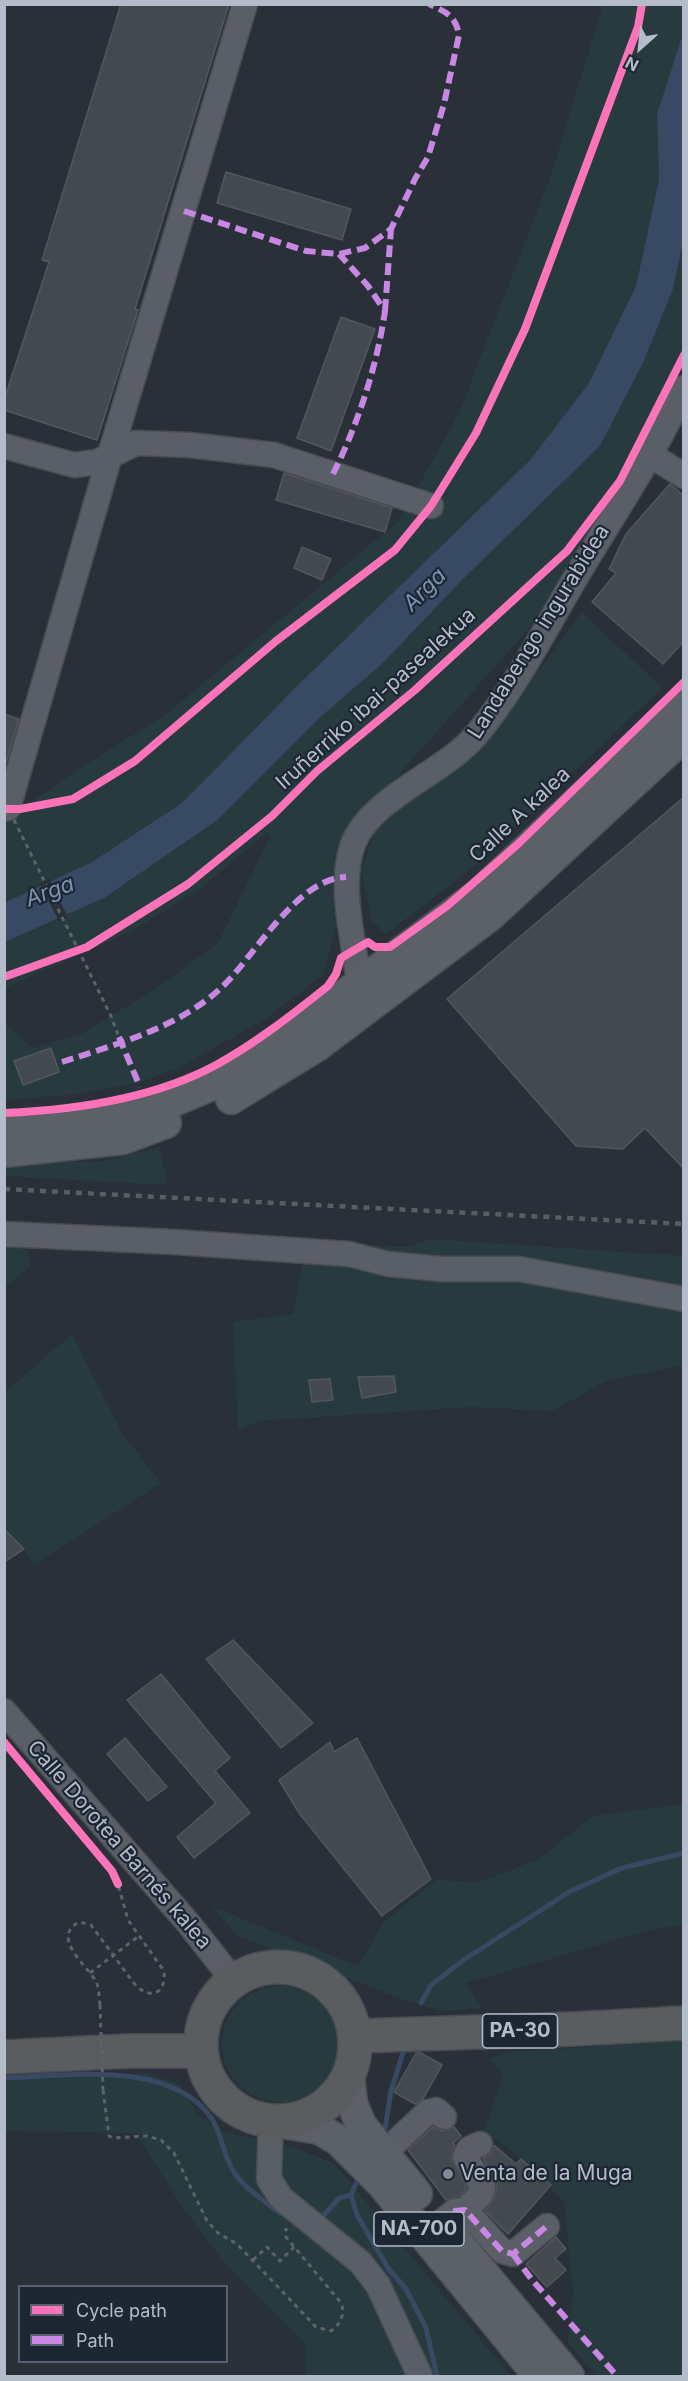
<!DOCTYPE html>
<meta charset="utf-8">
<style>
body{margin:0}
#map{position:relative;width:688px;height:2381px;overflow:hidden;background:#2a3038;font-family:Inter,sans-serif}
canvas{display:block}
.frame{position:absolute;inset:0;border:6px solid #b4bcc9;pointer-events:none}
.legend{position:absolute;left:18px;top:2285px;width:210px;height:78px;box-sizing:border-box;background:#1d2633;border:2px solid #59626f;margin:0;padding:8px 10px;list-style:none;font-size:18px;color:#b4bcc9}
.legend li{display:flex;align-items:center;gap:12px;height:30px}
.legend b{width:30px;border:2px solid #59626f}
.north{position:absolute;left:610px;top:18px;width:60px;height:60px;-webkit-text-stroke:4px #1d2633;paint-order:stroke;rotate:207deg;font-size:16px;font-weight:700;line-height:24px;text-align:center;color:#b4bcc9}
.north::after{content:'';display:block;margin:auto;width:21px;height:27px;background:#b4bcc9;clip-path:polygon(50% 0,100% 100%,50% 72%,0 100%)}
</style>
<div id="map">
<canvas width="688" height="2381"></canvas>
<div class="frame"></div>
<ul class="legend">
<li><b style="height:8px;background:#fb73b8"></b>Cycle path</li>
<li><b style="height:8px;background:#c787e3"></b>Path</li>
</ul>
<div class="north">N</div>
</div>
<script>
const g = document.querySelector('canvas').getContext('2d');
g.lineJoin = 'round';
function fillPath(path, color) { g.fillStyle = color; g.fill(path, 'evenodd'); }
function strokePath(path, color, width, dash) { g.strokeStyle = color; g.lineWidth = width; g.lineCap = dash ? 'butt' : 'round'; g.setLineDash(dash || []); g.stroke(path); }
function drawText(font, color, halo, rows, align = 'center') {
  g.font = font + ' Inter,sans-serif'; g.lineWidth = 4.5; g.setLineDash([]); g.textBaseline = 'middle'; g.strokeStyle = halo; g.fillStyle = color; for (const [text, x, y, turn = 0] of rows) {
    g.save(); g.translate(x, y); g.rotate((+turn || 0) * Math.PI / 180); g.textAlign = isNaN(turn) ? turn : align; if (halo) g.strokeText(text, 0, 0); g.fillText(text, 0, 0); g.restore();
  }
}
const green = new Path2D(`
 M603 5H683V33L657 114 659 179 636 286 589 383 531 459 300 683 182 803 92 862 5 903 4 822 74 772 166 714 398 522 459 413 551 175Z
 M683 242V364L591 522 605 529 593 549 534 623 385 790 336 856 342 925 336 928 323 975 265 1019 180 1067 139 1083 70 1095 5 1100V1023L32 1048 81 1034 157 988 218 943 270 837 268 832 201 888 132 931 5 988V942L104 898 384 662 462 580 600 446 644 361 673 289ZM585 527 567 551 445 662V661Z
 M582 612 662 688 476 865 386 934 372 921 361 871 374 833 411 799 478 754Z
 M159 1147 168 1185 5 1176 4 1163 106 1161Z
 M4 1234 23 1235 31 1266 5 1287Z
 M432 1239 683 1256V1365L606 1381 552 1411 472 1407 258 1421 238 1430 233 1322 293 1314 303 1262 311 1243 406 1247Z
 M72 1334 123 1435 161 1483 34 1565 24 1549 5 1529V1392Z
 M683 1804V1925L654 1929 466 1983 482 2008 441 2011 402 1999 238 1936 211 1906 358 1966 384 1922 436 1880 479 1882 539 1859 593 1816Z
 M222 2044a58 58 0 1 1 116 0a58 58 0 1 1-116 0Z
 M683 2041V2376H597L568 2343 573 2292 564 2201 515 2153 484 2132 503 2076 490 2058 511 2052Z
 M146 2073 179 2084 199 2116 220 2131 293 2147 335 2164 511 2376H306V2345L223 2261 181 2205 136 2133 5 2131 4 2077Z`);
const water = new Path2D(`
 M683 33V242L673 289 644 361 600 446 462 580 384 662 317 720 216 821 104 898 5 942 4 903 92 862 182 803 300 683 531 459 589 383 636 286 659 179 657 114Z`);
const pier = new Path2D(`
 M49 879 68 917 59 922 40 883Z`);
const stream = new Path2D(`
 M421 2003 431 1985 465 1959 569 1892 622 1868 684 1853
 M4 2078C66 2076 172 2059 212 2119 222 2135 224 2158 235 2174 246 2189 265 2202 280 2213
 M385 2129 391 2091 403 2053
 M356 2183 351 2195 357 2215 388 2268 406 2289 426 2328 437 2376
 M323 2216 339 2198 351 2195`);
const building = new Path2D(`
 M121 4H229L135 309 138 310 97 440 4 410V400L49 262 42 260Z
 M226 172 351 209 342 240 217 203Z
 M341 317 375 329 331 451 297 438Z
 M284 473 392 508 385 532 276 500Z
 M670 484 684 496V641L663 664 592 602 616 573 609 569 626 534Z
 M302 547 331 559 322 580 294 568Z
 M4 714 19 719 4 769Z
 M684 797V1169L645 1128 623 1149 576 1146 447 999Z
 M51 1048 59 1072 23 1085 14 1061Z
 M394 1376 396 1392 362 1398 358 1377Z
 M330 1379 333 1400 312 1402 309 1380Z
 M4 1529 24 1549 4 1562Z
 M233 1640 313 1723 281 1748 206 1659Z
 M161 1674 230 1758 215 1771 250 1813 194 1858 177 1837 216 1803 127 1700Z
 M125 1738 167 1787 148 1801 107 1754Z
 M357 1738 431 1879 382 1916 299 1813 279 1780 330 1742 334 1752Z
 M416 2053H421L442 2065 423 2099 415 2104 394 2092Z
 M433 2127 442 2131 454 2127 461 2136 453 2143 455 2145 451 2158 467 2188 459 2196 446 2200 408 2150Z
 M494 2145 516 2164 521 2159 551 2185 508 2234 485 2211 494 2198 497 2186 483 2158 491 2153Z
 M556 2237 566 2249 555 2258 566 2270 547 2287 526 2264Z`);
const path = new Path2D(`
 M677 369 684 355
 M4 977 87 947 188 884 272 816 317 771 415 690 567 550
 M90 1973 139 1936
 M100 2005C99 1997 99 1987 96 1981 85 1964 51 1937 79 1922L91 1925 136 1986C152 2000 166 1993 164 1971L128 1920 118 1884
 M103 2090 109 2136 113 2138 147 2136 161 2140 174 2153 207 2221 218 2233 237 2244 316 2327 331 2331C341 2323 344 2317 342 2304L286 2237V2228
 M253 2260 267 2247 280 2261 294 2247`);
const minor = new Path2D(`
 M4 446 74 465 97 462 136 443 190 445 274 455 431 506
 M649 454 684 476
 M4 809 8 808 110 455 245 4
 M359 983C354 941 338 884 353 844 371 797 445 773 477 734 516 687 545 629 576 577 613 515 655 454 684 388
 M4 1234 175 1242 349 1254 388 1264 442 1269H519L684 1299
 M4 1711 189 1924 233 1980
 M271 2121 269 2179 281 2198 360 2262 378 2285 420 2376
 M384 2153 428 2112 436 2110 444 2117
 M465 2210 481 2194 483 2187 465 2157 469 2149 480 2144
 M440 2223 455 2211 465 2210 502 2251 513 2254 547 2226`);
const major = new Path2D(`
 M231 1099 317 1046 491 915 684 736
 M4 1130 30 1131 112 1120 162 1106 224 1080 288 1037 479 894 684 702
 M4 1152 123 1139 166 1123
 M349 2076 352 2103 361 2125 417 2194
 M271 2121 319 2129 338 2140 382 2184 539 2376
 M448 2231 569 2376`);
const highway = new Path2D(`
 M201 2044a77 77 0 1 1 154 0a77 77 0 1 1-154 0Z
 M355 2036 573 2029 684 2023
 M4 2057 128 2051H201`);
const rail = new Path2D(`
 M4 1189 684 1224`);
const pathBridge = new Path2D(`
 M14 820 111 1016 118 1035
 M100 2005 103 2090`);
const quiet = new Path2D(`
 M184 211 306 251 339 254 365 248 391 229 415 179 428 157 444 104 459 35C456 16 446 12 429 4
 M385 311 391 229
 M333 474C358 424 377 366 385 311L368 286 339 254
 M119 1037 140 1087
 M62 1062C117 1044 180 1027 222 987 254 957 297 878 346 877
 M440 2223 455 2211 465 2210 502 2251 513 2254 547 2226
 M513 2254 532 2280 617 2376`);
const cycleway = new Path2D(`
 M4 809H20L73 799 135 761 276 641 395 550 431 506 476 433 525 329 638 27 642 4
 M4 977 87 947 188 884 272 816 317 771 415 690 567 551 620 481 684 355
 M4 1113C76 1110 153 1099 216 1065 256 1043 293 1014 328 986L336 974 341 958 368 942 375 947H390L447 906 518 844 684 682
 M4 1742 112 1871 118 1884`);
const markers = [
 [448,2174,6,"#848b96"]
];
const shields = [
 [520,2031,75],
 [419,2229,90]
];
const shieldNames = [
 ["PA-30",520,2031],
 ["NA-700",419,2229]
];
const streetNames = [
 ["Landabengo ingurabidea",539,632,-58],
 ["Iruñerriko ibai-pasealekua",376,699,-42],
 ["Calle A kalea",520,815,-43],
 ["Calle Dorotea Barnés kalea",119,1845,49]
];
const poiNames = [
 ["Venta de la Muga",460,2174]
];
const waterNames = [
 ["Arga",425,590,-45],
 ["Arga",50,892,-20]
];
fillPath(green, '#273a3e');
fillPath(water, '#384963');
fillPath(pier, '#2a3038');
strokePath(stream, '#384963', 5);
fillPath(building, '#444950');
strokePath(building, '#52575f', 1.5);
strokePath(minor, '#484c53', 27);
strokePath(major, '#484c55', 33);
strokePath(highway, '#474c53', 36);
strokePath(path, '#5d636a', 3, [4.5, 4.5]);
strokePath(minor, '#5a5e66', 24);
strokePath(major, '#5c6168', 30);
strokePath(highway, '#5a5d60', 33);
strokePath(rail, '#595d64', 4.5, [6, 6]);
strokePath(pathBridge, '#5d636a', 3, [4.5, 4.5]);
strokePath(quiet, '#c787e3', 6, [12, 6]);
strokePath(cycleway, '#fb73b8', 8);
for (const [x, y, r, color] of markers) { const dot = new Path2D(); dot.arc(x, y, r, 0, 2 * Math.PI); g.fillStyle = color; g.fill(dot); strokePath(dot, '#1d2633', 2); }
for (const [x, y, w] of shields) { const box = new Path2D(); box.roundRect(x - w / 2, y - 17, w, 34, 4.5); g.fillStyle = '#1d2633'; g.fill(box); strokePath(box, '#b4bcc9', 1.5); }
drawText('bold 20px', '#b4bcc9', null, shieldNames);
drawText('21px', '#b4bcc9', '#1d2633', streetNames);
drawText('21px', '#b4bcc9', '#1d2633', poiNames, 'left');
drawText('italic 22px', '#7c92b1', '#1d2633', waterNames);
</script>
